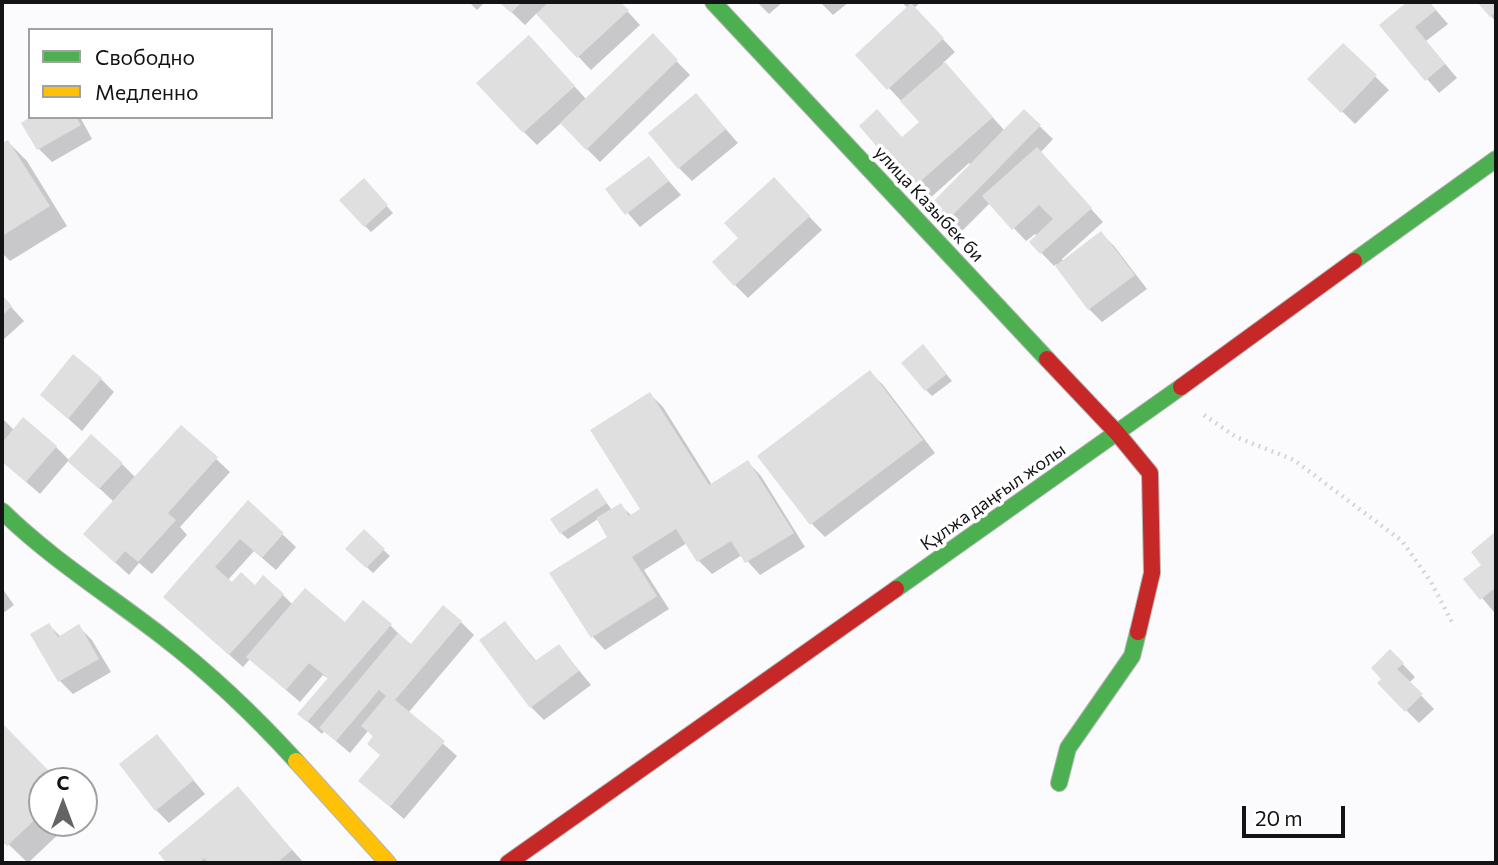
<!DOCTYPE html>
<meta charset="utf-8">
<style>
body{margin:0}
#map{position:relative;width:1498px;height:865px;overflow:hidden;background:#fbfbfd;font-family:Commissioner,sans-serif}
canvas{display:block}
.frame{position:absolute;inset:0;border:4px solid #131315;pointer-events:none}
.legend{position:absolute;left:28px;top:28px;width:245px;height:91px;box-sizing:border-box;background:#fff;border:2px solid #a1a1a1;margin:0;padding:9px 12px;list-style:none;font-size:21px;color:#131315}
.legend li{display:flex;align-items:center;gap:14px;height:35px}
.legend b{width:35px;border:2px solid #a1a1a1}
.north{position:absolute;left:28px;top:767px;width:70px;height:70px;box-sizing:border-box;background:#fff;border:2px solid #a1a1a1;border-radius:50%;rotate:0deg;font-size:19px;font-weight:700;line-height:28px;text-align:center;color:#131315}
.north::after{content:'';display:block;margin:auto;width:24px;height:32px;background:#646466;clip-path:polygon(50% 0,100% 100%,50% 72%,0 100%)}
.scale{position:absolute;left:1242px;top:806px;width:103px;height:32px;box-sizing:border-box;border:4px solid #131315;border-top:0;padding-left:9px;font-size:21px;line-height:24px;white-space:nowrap;color:#131315;-webkit-text-stroke:5px #fff;paint-order:stroke}
</style>
<div id="map">
<canvas width="1498" height="865"></canvas>
<div class="frame"></div>
<ul class="legend">
<li><b style="height:9px;background:#4caf50"></b>Свободно</li>
<li><b style="height:9px;background:#ffc107"></b>Медленно</li>
</ul>
<div class="north">С</div>
<div class="scale">20 m</div>
</div>
<script>
const g = document.querySelector('canvas').getContext('2d');
g.lineJoin = 'round';
function fillPath(path, color) { g.fillStyle = color; g.fill(path, 'evenodd'); }
function strokePath(path, color, width, dash) { g.strokeStyle = color; g.lineWidth = width; g.lineCap = dash ? 'butt' : 'round'; g.setLineDash(dash || []); g.stroke(path); }
function drawText(font, color, halo, rows, align = 'center') {
  g.font = font + ' Commissioner,sans-serif'; g.lineWidth = 7; g.setLineDash([]); g.textBaseline = 'middle'; g.strokeStyle = halo; g.fillStyle = color; for (const [text, x, y, turn = 0] of rows) {
    g.save(); g.translate(x, y); g.rotate((+turn || 0) * Math.PI / 180); g.textAlign = isNaN(turn) ? turn : align; if (halo) g.strokeText(text, 0, 0); g.fillText(text, 0, 0); g.restore();
  }
}
const shadow = new Path2D(`
 M469 2H485L477 10Z
 M501 2H619L640 25 591 70 537 13 525 25Z
 M757 2H783L769 14Z
 M820 2H849L833 15Z
 M901 2H921L914 8 955 52 943 63 1005 131 1024 111 1053 139 1040 153 1103 222 1062 259 1063 262 1101 233 1114 246 1147 289 1102 322 1089 309 1056 264 1054 266 1031 242 1037 236 1035 234 1026 241 990 203 956 237 928 209 971 165 969 163 928 200 915 187 902 138 921 122 889 88 908 8Z
 M1410 2H1429L1448 24 1426 41 1457 78 1439 93 1381 25Z
 M1480 2H1496V22L1491 16Z
 M652 36 690 75 600 162 561 123 537 145 524 132 542 51 587 100Z
 M1343 45 1389 90 1355 124 1309 79Z
 M696 95 738 143 692 181 679 168Z
 M33 117H80L92 139 52 162 39 149 23 123Z
 M8 142 27 161 67 226 10 261 2 253V145Z
 M649 158 681 195 640 227 608 190Z
 M370 187 393 213 371 232 365 226Z
 M787 193 822 230 748 298 735 285Z
 M2 297 24 321 2 341Z
 M929 353 952 381 932 396 926 390Z
 M870 372 883 385 935 453 825 537 812 524 760 456Z
 M101 379 114 392 82 431 42 395Z
 M650 394 663 407 712 485 748 462 761 476 805 547 760 575 742 555 712 574 699 561 687 543 644 570 669 609 605 650 592 636 610 537 598 519 568 539 561 533 597 490 612 510 620 505 632 516 642 510Z
 M2 418 14 430 56 447 70 461 122 464 136 478 182 427 230 472 180 527 187 535 152 574 139 563 129 575 98 547 114 502 69 460 40 494 2 461Z
 M248 502 296 547 276 570 254 551 227 581 232 585 255 587 283 595 293 605 345 624 390 625 411 646 461 622 474 635 408 713 457 756 404 819 360 781 381 756 374 737 368 731 350 753 324 731 322 734 299 714 329 679 323 675 300 702 250 659 243 667 179 610Z
 M364 532 390 556 373 573 348 549Z
 M1496 534V611L1494 612 1466 579 1484 565 1473 552Z
 M2 588 14 605 2 614Z
 M505 623 537 662 559 646 591 685 544 720 531 707Z
 M49 625 61 637 79 627 92 640 111 672 73 694 60 681 33 635Z
 M1390 651 1415 677 1409 683 1434 709 1419 723 1379 683 1384 679Z
 M2 726 56 781H42V823H60L65 828 28 863 2 838Z
 M157 737 205 794 169 823 156 810Z
 M237 788 304 863H169L161 853Z`);
const building = new Path2D(`
 M499 2H522L511 13Z
 M549 2H620L629 10 577 58 536 14Z
 M1407 2H1429L1436 10 1415 27 1445 64 1425 81 1379 25Z
 M1477 2H1496V12L1490 17Z
 M911 3 944 38 887 90 855 55Z
 M653 33 678 60 586 150 560 123Z
 M529 35 575 86 523 133 476 83Z
 M1343 43 1377 75 1341 113 1307 79Z
 M945 62 993 117 913 188 859 126 877 109 902 137 919 122 900 101Z
 M696 93 726 129 678 169 648 133Z
 M1024 109 1041 125 942 226 926 209Z
 M30 117H76L81 125 37 150 21 123Z
 M8 140 50 206 2 236V143Z
 M1037 147 1092 208 1040 254 1029 242 1053 219 1039 205 1012 230 982 196Z
 M649 156 669 181 625 215 605 189Z
 M774 177 810 216 734 286 712 262 738 238 724 223Z
 M364 178 388 205 364 227 339 200Z
 M1101 231 1135 275 1088 310 1055 266Z
 M2 295 12 306 2 316Z
 M923 344 947 374 925 391 901 363Z
 M73 354 102 378 68 419 40 395Z
 M870 370 923 440 810 525 757 456Z
 M650 392 709 485 748 460 794 533 745 563 731 541 697 562 676 529 632 557 657 596 591 638 549 573 607 537 596 518 621 503 629 516 640 509 590 430Z
 M23 417 57 446 26 482 2 462V443Z
 M181 425 218 457 168 513 176 520 138 562 125 551 115 563 83 534Z
 M91 434 123 463 99 489 67 461Z
 M597 488 607 503 560 534 550 519Z
 M248 500 284 533 262 558 240 539 215 567 232 582 241 572 255 585 263 575 284 594 229 655 163 597Z
 M364 529 385 549 366 568 345 549Z
 M1496 531V587L1480 600 1463 579 1481 565 1471 552Z
 M305 588 345 622 363 600 392 624 307 722 297 714 328 678 309 663 286 690 246 657Z
 M443 605 462 621 395 700 445 741 390 807 358 781 380 755 367 744 373 736 361 726 386 696 379 690 336 741 319 728 398 633 411 644Z
 M505 621 535 661 559 644 579 671 530 708 479 640Z
 M49 623 58 637 79 624 99 659 58 682 30 634Z
 M1390 649 1404 663 1397 669 1423 694 1405 712 1377 683 1381 679 1371 668Z
 M2 723 49 771 29 790 42 803V813L7 846 2 841Z
 M157 734 194 780 155 811 119 764Z
 M238 786 292 850 277 863H209L204 858 199 863H167L158 853Z`);
const path = new Path2D(`
 M1204 415 1236 437 1294 460 1402 541 1431 582 1454 626`);
const fast = new Path2D(`
 M713 2 1047 359
 M1354 261 1496 159
 M2 511C51 559 109 595 163 637 211 674 255 716 296 761
 M896 589 1181 387
 M1059 783 1068 748 1132 656 1138 632`);
const slow = new Path2D(`
 M296 761 388 863`);
const jam = new Path2D(`
 M1047 359 1117 433 1150 473 1152 573 1138 632
 M1181 387 1354 261
 M508 863 896 589`);
const streetNames = [
 ["улица Казыбек би",929,204,47],
 ["Құлжа даңғыл жолы",993,497,-35]
];
fillPath(shadow, '#0003');
fillPath(building, '#e0dfdf');
strokePath(fast, '#b5b5b7', 18);
strokePath(slow, '#b5b5b7', 18);
strokePath(jam, '#b5b5b7', 18);
strokePath(path, '#d6d6d8', 4.5, [2, 5]);
strokePath(fast, '#4caf50', 16);
strokePath(slow, '#ffc107', 16);
strokePath(jam, '#c62828', 16);
drawText('18px', '#131315', '#fff', streetNames);
</script>
